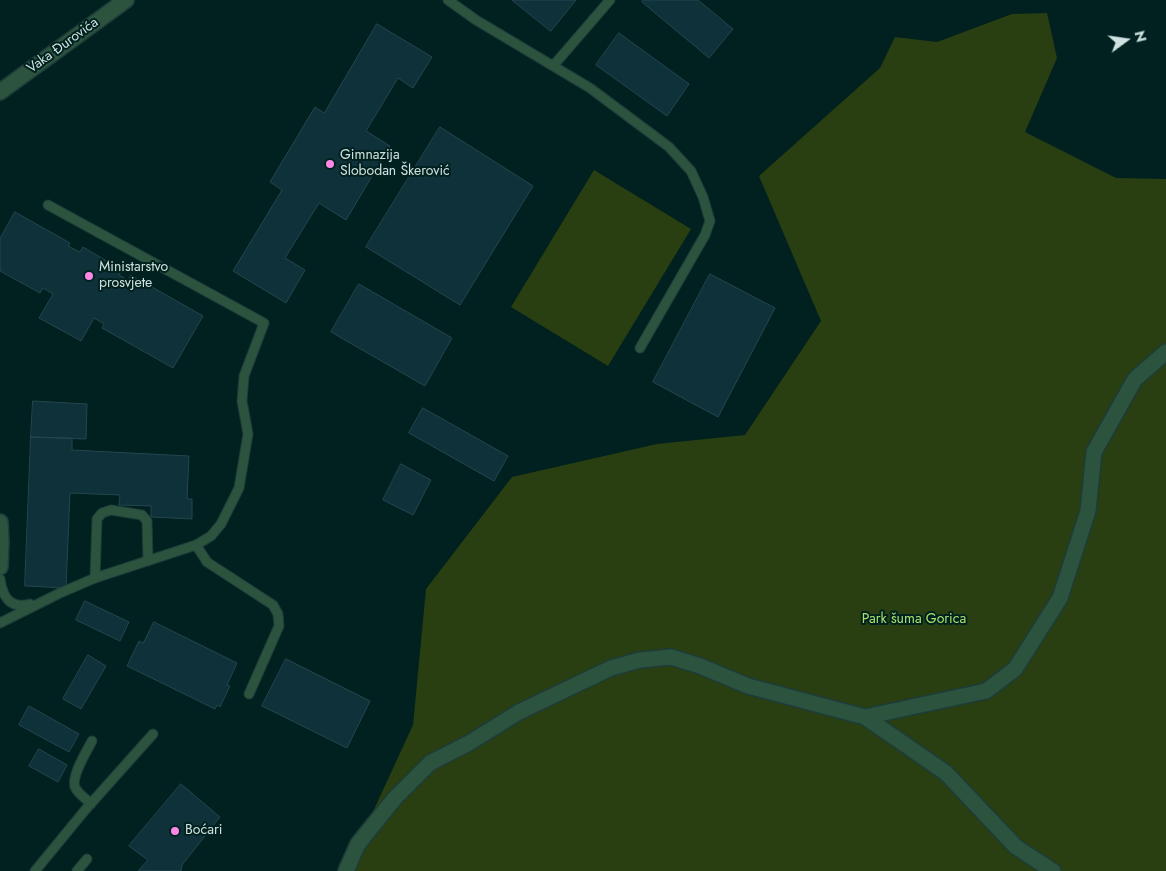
<!DOCTYPE html>
<meta charset="utf-8">
<style>
body{margin:0}
#map{position:relative;width:1166px;height:871px;overflow:hidden;background:#00211f;font-family:Jost,sans-serif}
canvas{display:block}
.north{position:absolute;left:1101px;top:15px;width:50px;height:50px;-webkit-text-stroke:4px #00211f;paint-order:stroke;rotate:76deg;font-size:14px;font-weight:700;line-height:20px;text-align:center;color:#cee2e0}
.north::after{content:'';display:block;margin:auto;width:18px;height:22px;background:#cee2e0;clip-path:polygon(50% 0,100% 100%,50% 72%,0 100%)}
</style>
<div id="map">
<canvas width="1166" height="871"></canvas>
<div class="north">N</div>
</div>
<script>
const g = document.querySelector('canvas').getContext('2d');
g.lineJoin = 'round';
function fillPath(path, color) { g.fillStyle = color; g.fill(path, 'evenodd'); }
function strokePath(path, color, width, dash) { g.strokeStyle = color; g.lineWidth = width; g.lineCap = dash ? 'butt' : 'round'; g.setLineDash(dash || []); g.stroke(path); }
function drawText(font, color, halo, rows, align = 'center') {
  g.font = font + ' Jost,sans-serif'; g.lineWidth = 4; g.setLineDash([]); g.textBaseline = 'middle'; g.strokeStyle = halo; g.fillStyle = color; for (const [text, x, y, turn = 0] of rows) {
    g.save(); g.translate(x, y); g.rotate((+turn || 0) * Math.PI / 180); g.textAlign = isNaN(turn) ? turn : align; if (halo) g.strokeText(text, 0, 0); g.fillText(text, 0, 0); g.restore();
  }
}
const green = new Path2D(`
 M1047 13 1057 58 1025 132 1116 178 1166 179V871H353L358 844 413 725 426 589 512 477 657 444 745 435 821 321 759 176 880 68 895 37 937 42 1012 14Z
 M594 170 691 229 608 366 511 307Z`);
const building = new Path2D(`
 M512 0H576L551 31Z
 M643 0H698L733 29 709 58 642 2Z
 M377 24 432 57 413 88 398 78 366 131 390 146 346 220 319 203 285 258 305 270 286 303 233 271 282 190 270 182 315 107 324 113Z
 M619 33 689 84 667 116 596 65Z
 M440 127 533 186 460 305 366 247Z
 M15 212 70 243 68 246 80 252 83 247 122 270 119 275 128 280 131 275 203 316 173 368 102 328 104 324 94 318 81 341 39 318 53 294 43 288 40 293 0 271V239Z
 M710 274 775 308 718 417 653 382Z
 M359 284 452 338 425 386 331 332Z
 M33 401 87 404 86 439 31 437Z
 M423 408 508 456 494 481 409 433Z
 M31 437 72 438V450L189 456 187 499H192V519L151 517V506L119 505 120 495 70 493 66 588 25 586Z
 M401 464 431 480 413 515 383 500Z
 M85 601 129 622 120 641 76 620Z
 M154 622 237 663 227 685 230 686 220 707 217 705 215 709 127 666 139 641 143 643Z
 M88 655 106 666 81 709 63 699Z
 M286 659 370 701 347 748 262 706Z
 M29 706 79 734 69 752 19 725Z
 M39 749 67 765 58 782 29 766Z
 M181 784 220 817 182 865 181 871H138L148 860 129 846Z`);
const lane = new Path2D(`
 M448 0 476 20 590 88 669 147 691 171 703 197 710 221 705 235 640 348
 M553 66 610 0
 M196 545 207 562 273 605 278 614 279 626 249 694
 M95 578 97 519 102 513 111 510 142 515 147 521 148 561
 M0 579C3 598 10 609 30 604
 M0 623 60 593 95 578 196 545 211 536 221 524 239 488 248 434 242 401 244 376 264 323 48 205
 M91 804C86 799 80 795 76 789 69 779 87 751 92 741
 M35 871 86 809 153 734
 M77 871 87 859`);
const street = new Path2D(`
 M0 92 126 0
 M0 522 1 542 0 567
 M865 717 986 691 1015 669 1060 598 1088 511 1094 452 1135 379 1166 352
 M346 871 358 844 395 798 430 763 469 743 519 712 611 668 640 660 671 657 700 666 748 686 865 717 946 773 1016 847 1053 871`);
const markers = [
 [330,164,5,"#fb87e6"],
 [89,276,5,"#fb87e6"],
 [175,831,5,"#fb87e6"]
];
const streetNames = [
 ["Vaka Đurovića",63,46,-36]
];
const poiNames = [
 ["Gimnazija",340,156],
 ["Slobodan Škerović",340,172],
 ["Ministarstvo",99,268],
 ["prosvjete",99,284],
 ["Boćari",185,831]
];
const parkNames = [
 ["Park šuma Gorica",914,620]
];
fillPath(green, '#293e11');
fillPath(building, '#0f313a');
strokePath(building, '#24464f', 1);
strokePath(lane, '#1d3c3a', 11);
strokePath(street, '#1d3c3a', 18);
strokePath(lane, '#2b533e', 9);
strokePath(street, '#2b533e', 15);
for (const [x, y, r, color] of markers) { const dot = new Path2D(); dot.arc(x, y, r, 0, 2 * Math.PI); g.fillStyle = color; g.fill(dot); strokePath(dot, '#00211f', 2); }
drawText('14px', '#cee2e0', '#00211f', streetNames);
drawText('14px', '#cee2e0', '#00211f', poiNames, 'left');
drawText('14px', '#a9e16c', '#00211f', parkNames);
</script>
